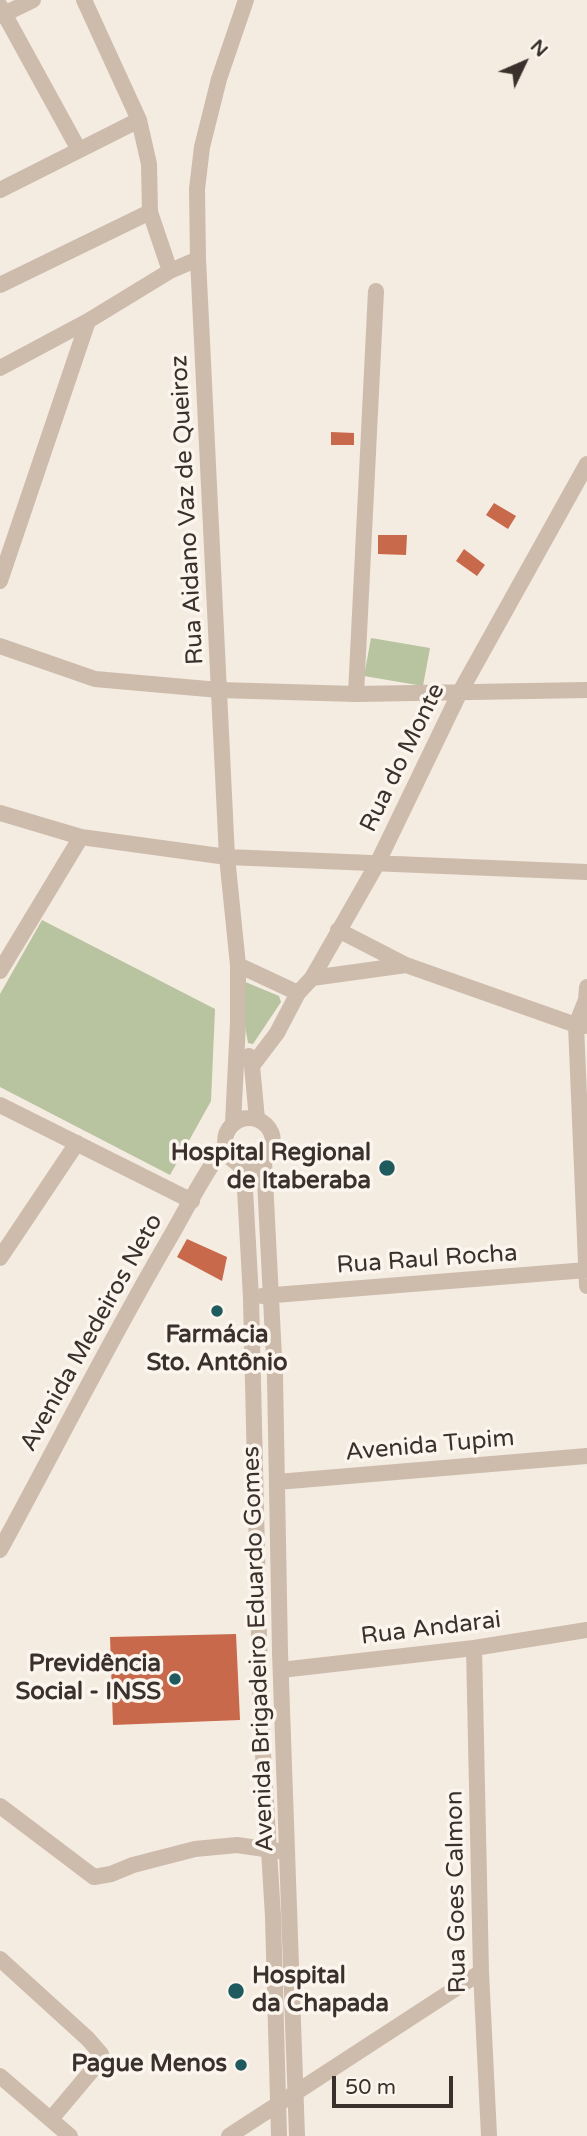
<!DOCTYPE html>
<meta charset="utf-8">
<style>
body{margin:0}
#map{position:relative;width:587px;height:2136px;overflow:hidden;background:#f4ebe1;font-family:"Varela Round",sans-serif}
canvas{display:block}
.north{position:absolute;left:489px;top:28px;width:70px;height:70px;-webkit-text-stroke:5px #fbf5ee;paint-order:stroke;rotate:46deg;font-size:19px;font-weight:700;line-height:28px;text-align:center;color:#3b302b}
.north::after{content:'';display:block;margin:auto;width:24px;height:32px;background:#3b302b;clip-path:polygon(50% 0,100% 100%,50% 72%,0 100%)}
.scale{position:absolute;left:332px;top:2076px;width:121px;height:32px;box-sizing:border-box;border:4px solid #3b302b;border-top:0;padding-left:9px;font-size:21px;line-height:24px;white-space:nowrap;color:#3b302b;-webkit-text-stroke:5px #fbf5ee;paint-order:stroke}
</style>
<div id="map">
<canvas width="587" height="2136"></canvas>
<div class="north">N</div>
<div class="scale">50 m</div>
</div>
<script>
const g = document.querySelector('canvas').getContext('2d');
g.lineJoin = 'round';
function fillPath(path, color) { g.fillStyle = color; g.fill(path, 'evenodd'); }
function strokePath(path, color, width, dash) { g.strokeStyle = color; g.lineWidth = width; g.lineCap = dash ? 'butt' : 'round'; g.setLineDash(dash || []); g.stroke(path); }
function drawText(font, color, halo, rows, align = 'center') {
  g.font = font + ' "Varela Round",sans-serif'; g.lineWidth = 7; g.setLineDash([]); g.textBaseline = 'middle'; g.strokeStyle = halo; g.fillStyle = color; for (const [text, x, y, turn = 0] of rows) {
    g.save(); g.translate(x, y); g.rotate((+turn || 0) * Math.PI / 180); g.textAlign = isNaN(turn) ? turn : align; if (halo) g.strokeText(text, 0, 0); g.fillText(text, 0, 0); g.restore();
  }
}
const green = new Path2D(`
 M371 638 430 648 423 686 364 676Z
 M42 920 215 1009 211 1101 170 1175 0 1087V994Z
 M243 981 279 996 281 1002 253 1044 248 1043 238 985Z`);
const building = new Path2D(`
 M331 432 354 433V445H331Z
 M494 503 516 516 508 529 486 515Z
 M378 535H407L406 555 378 554Z
 M464 549 485 565 477 576 456 561Z
 M187 1239 227 1257 222 1281 177 1257Z
 M236 1634 240 1720 113 1725 110 1637Z`);
const minor = new Path2D(`
 M84 0 139 120 149 164 150 212 170 271
 M0 6 79 150
 M0 16 33 0
 M0 190 139 120
 M0 285 150 212
 M0 368 88 321 170 271 198 259
 M0 581 88 321
 M0 646 95 679 219 690 356 694 587 690
 M356 694 376 291
 M0 813 81 837 227 857 587 872
 M338 930 406 965 576 1025 585 1026
 M238 965 298 993
 M0 971 81 837
 M312 978 406 965
 M587 987 586 1000 576 1025 587 1286
 M249 1056 252 1066 257 1119
 M252 1066 277 1033 298 993 312 978 377 864 460 692 587 464
 M0 1105 192 1201
 M225 1142a24 24 0 1 1 48 0a24 24 0 1 1-48 0Z
 M233 1123 238 1023V965L227 857 198 259 197 189 202 147 219 79 246 0
 M264 1161 275 1377 280 1652 297 2136
 M240 1165 245 1189 251 1298 261 1721 273 1916 279 2136
 M0 1258 77 1143
 M262 1296 587 1270
 M277 1482 587 1456
 M0 1550C55 1449 107 1346 165 1246 185 1213 201 1177 225 1146
 M474 1648 481 1972 489 2136
 M281 1670 474 1648 587 1630
 M0 1806 94 1877 111 1874 133 1865 195 1849 237 1845 278 1851
 M0 1959 88 2039 101 2054 99 2062 51 2119
 M0 2076 70 2136
 M229 2136 481 1972`);
const markers = [
 [387,1168,9,"#1f5a5e"],
 [217,1311,7,"#1f5a5e"],
 [175,1679,7,"#1f5a5e"],
 [236,1991,9,"#1f5a5e"],
 [241,2065,7,"#1f5a5e"]
];
const streetNames = [
 ["Rua Aidano Vaz de Queiroz",188,510,-93],
 ["Rua do Monte",403,758,-64],
 ["Rua Raul Rocha",427,1260,-4],
 ["Avenida Medeiros Neto",92,1333,-61],
 ["Avenida Tupim",430,1446,-5],
 ["Rua Andarai",431,1629,-7],
 ["Avenida Brigadeiro Eduardo Gomes",259,1649,-92],
 ["Rua Goes Calmon",457,1892,-91]
];
const poiNames = [
 ["Hospital Regional",371,1154],
 ["de Itaberaba",371,1182],
 ["Farmácia",217,1336,"center"],
 ["Sto. Antônio",217,1364,"center"],
 ["Previdência",161,1665],
 ["Social - INSS",161,1693],
 ["Hospital",252,1977,"left"],
 ["da Chapada",252,2005,"left"],
 ["Pague Menos",227,2065]
];
fillPath(green, '#b8c4a0');
fillPath(building, '#c8694b');
strokePath(minor, '#cdbbac', 16);
for (const [x, y, r, color] of markers) { const dot = new Path2D(); dot.arc(x, y, r, 0, 2 * Math.PI); g.fillStyle = color; g.fill(dot); strokePath(dot, '#fbf5ee', 2.5); }
drawText('24px', '#3b302b', '#fbf5ee', streetNames);
drawText('bold 24px', '#3b302b', '#fbf5ee', poiNames, 'right');
</script>
